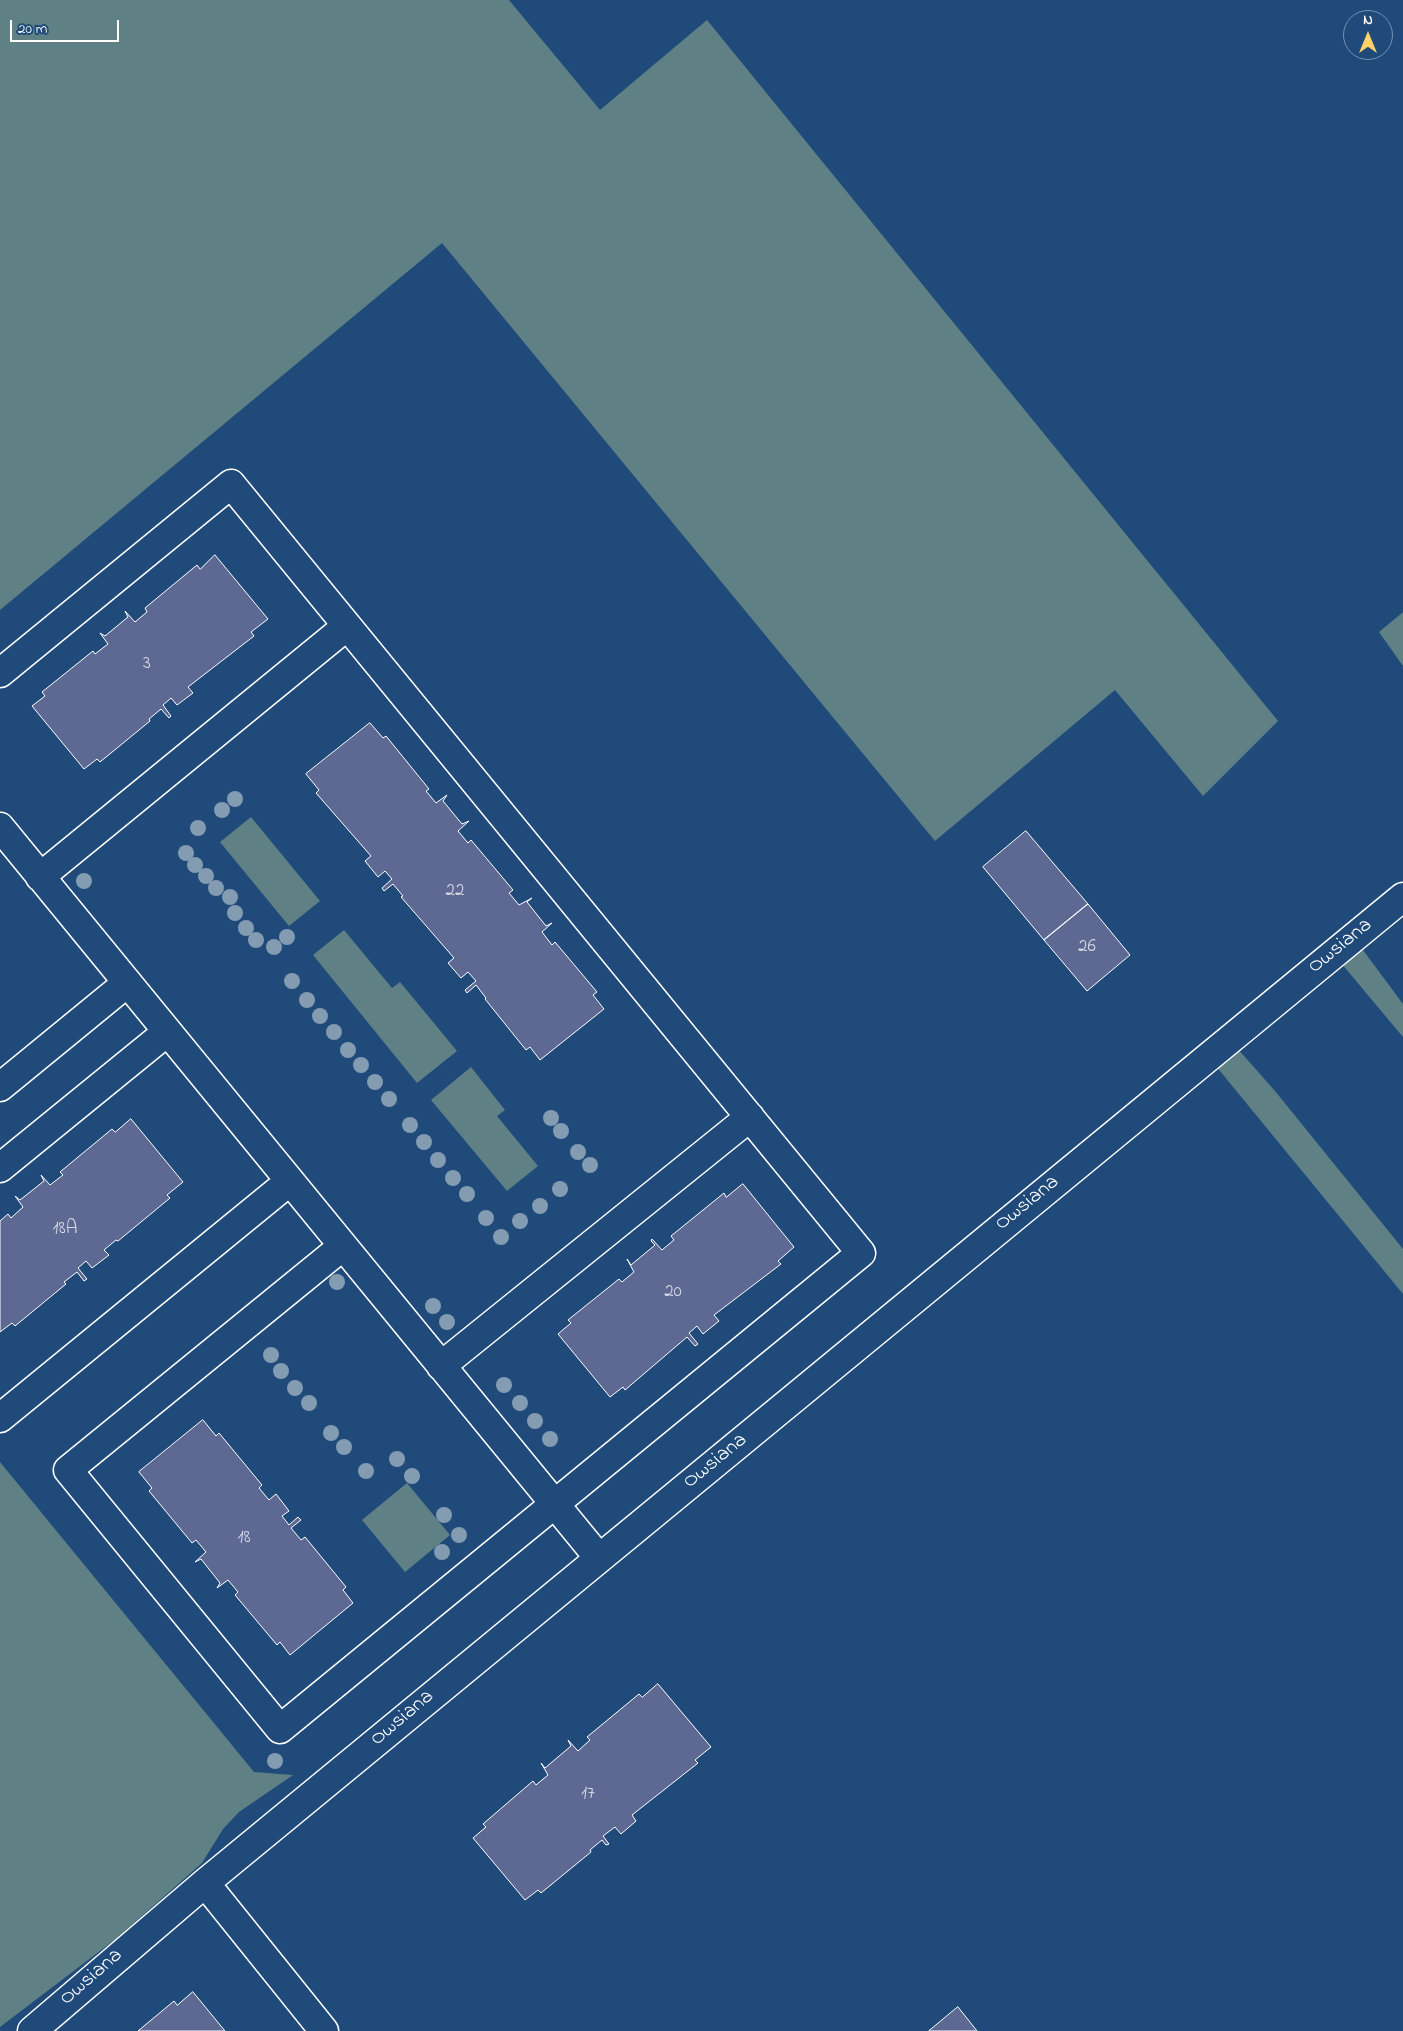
<!DOCTYPE html>
<style>
body{margin:0}
#map{position:relative;width:1403px;height:2031px;overflow:hidden;background:#1f4a7a;font-family:"Indie Flower",sans-serif}
canvas{display:block}
.north{position:absolute;left:1343px;top:10px;width:50px;height:50px;box-sizing:border-box;background:#1f4a7a;border:1px solid #7992af;border-radius:50%;rotate:0deg;font-size:14px;font-weight:700;line-height:20px;text-align:center;color:#fff}
.north::after{content:'';display:block;margin:auto;width:18px;height:22px;background:#ffd166;clip-path:polygon(50% 0,100% 100%,50% 72%,0 100%)}
.scale{position:absolute;left:10px;top:20px;width:109px;height:22px;box-sizing:border-box;border:2px solid #fff;border-top:0;padding-left:6px;font-size:15px;line-height:18px;white-space:nowrap;color:#fff;-webkit-text-stroke:4px #1f4a7a;paint-order:stroke}
</style>
<div id="map">
<canvas width="1403" height="2031"></canvas>
<div class="north">N</div>
<div class="scale">20 m</div>
</div>
<script>
const g = document.querySelector('canvas').getContext('2d');
g.lineJoin = 'round';
function fillPath(path, color) { g.fillStyle = color; g.fill(path, 'evenodd'); }
function strokePath(path, color, width, dash) { g.strokeStyle = color; g.lineWidth = width; g.lineCap = dash ? 'butt' : 'round'; g.setLineDash(dash || []); g.stroke(path); }
function drawText(font, color, halo, rows, align = 'center') {
  g.font = font + ' "Indie Flower",sans-serif'; g.lineWidth = 4; g.setLineDash([]); g.textBaseline = 'middle'; g.strokeStyle = halo; g.fillStyle = color; for (const [text, x, y, turn = 0] of rows) {
    g.save(); g.translate(x, y); g.rotate((+turn || 0) * Math.PI / 180); g.textAlign = isNaN(turn) ? turn : align; if (halo) g.strokeText(text, 0, 0); g.fillText(text, 0, 0); g.restore();
  }
}
const green = new Path2D(`
 M0 0H509L600 110 707 20 1278 721 1203 796 1115 690 935 841 442 243 0 610Z
 M1403 612V666L1379 632Z
 M251 817 320 901 289 926 220 842Z
 M344 930 392 988 400 982 457 1051 417 1083 313 955Z
 M1360 946 1403 1004V1037L1341 963Z
 M1237 1048 1275 1091 1403 1249V1294L1215 1065Z
 M471 1067 505 1110 497 1116 538 1166 507 1191 431 1100Z
 M0 1462 254 1772 293 1775 239 1812 223 1829 202 1863 117 1938 0 2027Z
 M407 1483 450 1535 405 1572 362 1520Z`);
const building = new Path2D(`
 M215 555 268 619 251 632 254 636 188 687 193 693 177 705 171 698 163 705 171 716 169 718 161 709 149 719 150 721 100 762 97 759 84 769 32 706 45 696 42 692 93 651 95 654 108 644 100 633 105 636 128 617 125 611 135 622 147 612 145 608 197 565 200 569Z
 M370 723 383 738 386 736 429 789 426 791 436 803 447 795 443 801 462 824 469 821 458 831 468 843 471 840 513 890 509 893 519 905 532 898 527 902 546 926 552 923 542 932 552 945 555 942 597 992 593 995 604 1009 540 1060 530 1047 526 1050 485 999 486 998 476 985 467 993 465 990 476 981 468 972 461 978 448 963 454 958 401 897 403 896 393 884 384 891 382 888 392 879 385 871 378 877 365 861 371 856 316 793 319 790 306 774Z
 M1026 831 1088 904 1044 940 983 867Z
 M1088 904 1130 955 1087 991 1044 940Z
 M131 1119 183 1182 167 1195 170 1198 118 1241 116 1240 104 1250 109 1255 92 1268 86 1261 78 1268 87 1279 84 1281 77 1272 64 1282 66 1284 15 1326 12 1323 0 1332V1221L8 1214 11 1218 23 1207 15 1196 20 1200 44 1181 41 1175 50 1185 63 1175 60 1172 112 1129 115 1132Z
 M743 1184 794 1247 778 1261 781 1264 714 1315 719 1321 703 1334 697 1326 689 1333 698 1344 695 1346 687 1337 625 1390 623 1387 610 1397 558 1334 571 1323 568 1320 619 1279 622 1282 634 1272 627 1259 631 1265 655 1245 651 1241 652 1239 662 1250 674 1240 671 1236 724 1193 726 1197Z
 M203 1420 216 1436 219 1433 262 1485 259 1488 269 1500 276 1494 289 1511 282 1516 289 1525 298 1517 301 1520 291 1528 301 1540 305 1537 346 1587 343 1590 353 1603 290 1655 280 1642 277 1645 235 1595 238 1592 228 1580 217 1588 220 1583 201 1559 195 1562 206 1552 196 1540 192 1543 149 1491 152 1488 139 1472Z
 M658 1684 711 1747 695 1760 698 1763 632 1815 636 1821 621 1834 615 1827 603 1836 609 1844 606 1845 602 1840 590 1850 591 1852 541 1893 538 1890 525 1900 473 1838 486 1827 483 1824 533 1781 536 1785 548 1775 541 1763 545 1768 571 1746 568 1740 578 1751 590 1740 587 1737 639 1694 642 1697Z
 M193 1992 225 2031H138L174 2001 177 2005Z
 M958 2007 977 2031H929Z`);
const minor = new Path2D(`
 M0 673 231 484 861 1253 280 1729 68 1470 343 1246
 M0 827 599 1558
 M40 877 347 626
 M0 1087 127 983
 M0 1168 167 1032
 M441 1366 750 1117
 M0 1418 290 1181
 M205 1883 324 2031
 M32 2031 205 1883 1403 897`);
const trees = [
 [235,799],
 [222,810],
 [198,828],
 [186,853],
 [195,865],
 [206,876],
 [84,881],
 [216,888],
 [230,897],
 [235,913],
 [246,928],
 [287,937],
 [256,940],
 [274,947],
 [292,981],
 [307,1000],
 [320,1016],
 [334,1032],
 [348,1050],
 [361,1065],
 [375,1082],
 [389,1099],
 [551,1118],
 [410,1125],
 [561,1131],
 [424,1142],
 [578,1152],
 [438,1160],
 [590,1165],
 [453,1178],
 [560,1189],
 [467,1194],
 [540,1206],
 [486,1218],
 [520,1221],
 [501,1237],
 [337,1282],
 [433,1306],
 [447,1322],
 [271,1355],
 [281,1371],
 [504,1385],
 [295,1388],
 [309,1403],
 [520,1403],
 [535,1421],
 [331,1433],
 [550,1439],
 [344,1447],
 [397,1459],
 [366,1471],
 [412,1476],
 [444,1515],
 [459,1535],
 [442,1552],
 [275,1761]
];
const numberNames = [
 ["3",147,665],
 ["22",455,892],
 ["26",1087,948],
 ["18A",65,1230],
 ["20",673,1293],
 ["18",244,1539],
 ["17",588,1795]
];
const streetNames = [
 ["Owsiana",1341,947,-39],
 ["Owsiana",1028,1204,-39],
 ["Owsiana",716,1462,-39],
 ["Owsiana",403,1719,-40],
 ["Owsiana",92,1978,-41]
];
fillPath(green, '#5f8185');
fillPath(building, '#5d6893');
strokePath(building, '#fff', 1);
strokePath(minor, '#fff', 31);
strokePath(minor, '#1f4a7a', 28);
g.fillStyle = '#849cb2';
for (const [x, y] of trees) { g.beginPath(); g.arc(x, y, 8, 0, 2 * Math.PI); g.fill(); }
drawText('19px', '#d6d9e4', null, numberNames);
drawText('21px', '#fff', '#1f4a7a', streetNames);
</script>
